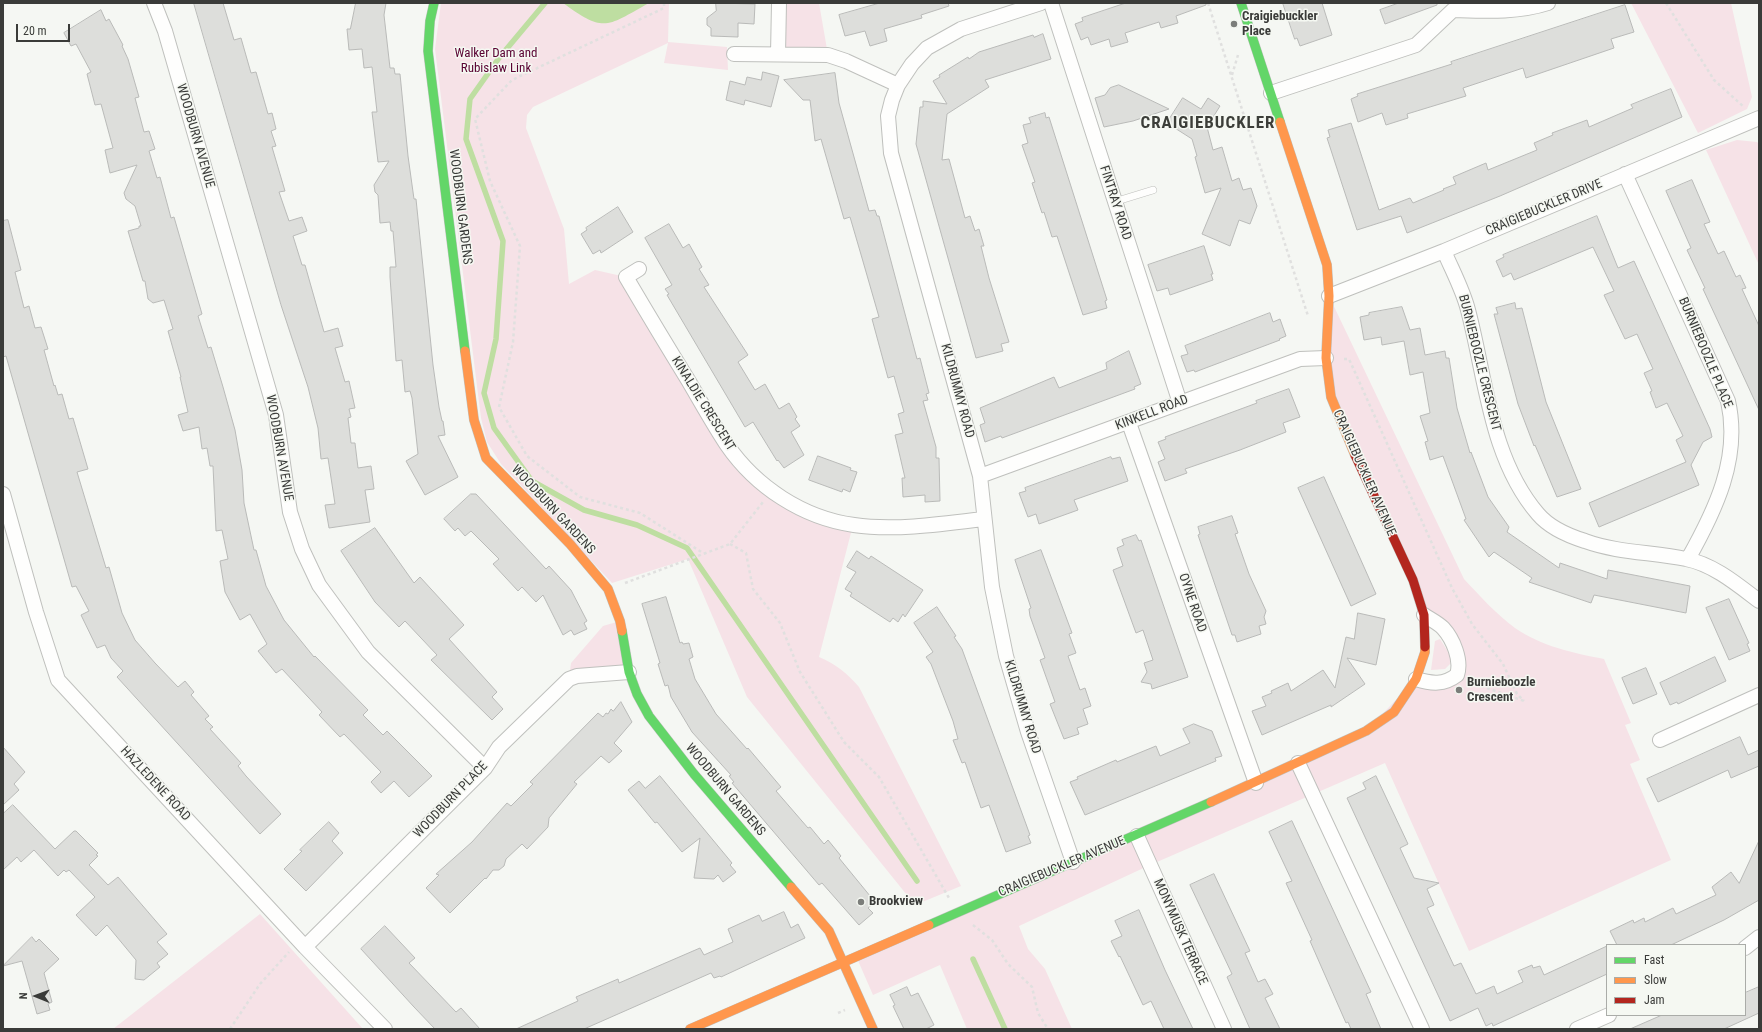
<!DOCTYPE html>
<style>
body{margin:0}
#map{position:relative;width:1762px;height:1032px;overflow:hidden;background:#f5f7f3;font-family:"Roboto Condensed",sans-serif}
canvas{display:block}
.frame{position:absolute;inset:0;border:4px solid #3a3b39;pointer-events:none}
.legend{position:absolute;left:1606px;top:944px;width:140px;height:72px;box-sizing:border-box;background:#f5f8f2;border:1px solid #aaaca8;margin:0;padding:5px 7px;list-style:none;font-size:12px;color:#3a3b39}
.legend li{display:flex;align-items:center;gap:8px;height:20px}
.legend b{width:20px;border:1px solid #aaaca8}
.north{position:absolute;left:16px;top:976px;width:40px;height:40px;-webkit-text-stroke:3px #f5f8f2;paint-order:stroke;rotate:271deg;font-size:11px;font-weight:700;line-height:16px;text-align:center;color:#3a3b39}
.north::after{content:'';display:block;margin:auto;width:14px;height:18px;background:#3a3b39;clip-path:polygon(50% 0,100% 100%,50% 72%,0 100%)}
.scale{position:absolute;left:16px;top:24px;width:54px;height:18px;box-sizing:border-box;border:2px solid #3a3b39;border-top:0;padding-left:5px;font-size:12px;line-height:14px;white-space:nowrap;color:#3a3b39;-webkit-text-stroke:3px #f5f8f2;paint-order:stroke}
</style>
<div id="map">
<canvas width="1762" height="1032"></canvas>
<div class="frame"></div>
<ul class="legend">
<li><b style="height:5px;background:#63d668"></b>Fast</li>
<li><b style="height:5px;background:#ff974d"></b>Slow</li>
<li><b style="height:5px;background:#b3261e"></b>Jam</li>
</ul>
<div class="north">N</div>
<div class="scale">20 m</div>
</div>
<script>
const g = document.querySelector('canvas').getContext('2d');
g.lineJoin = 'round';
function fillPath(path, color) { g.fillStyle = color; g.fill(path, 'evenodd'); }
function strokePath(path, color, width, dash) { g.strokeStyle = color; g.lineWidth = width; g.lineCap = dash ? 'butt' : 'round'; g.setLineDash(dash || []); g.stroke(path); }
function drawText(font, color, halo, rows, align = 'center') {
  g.font = font + ' "Roboto Condensed",sans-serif'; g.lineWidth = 3; g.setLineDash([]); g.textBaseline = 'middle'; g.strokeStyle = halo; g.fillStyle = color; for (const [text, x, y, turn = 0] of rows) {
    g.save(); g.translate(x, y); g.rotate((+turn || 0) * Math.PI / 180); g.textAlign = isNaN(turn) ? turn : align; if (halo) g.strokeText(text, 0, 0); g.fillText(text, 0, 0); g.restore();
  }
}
const green = new Path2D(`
 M441 3H669L668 42 727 47 728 70 664 63 668 43 533 107 527 115 526 128 564 229 569 284 595 270 626 277 727 446 771 492 853 525 819 657C836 664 847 673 859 687L961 886 915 905 747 697 688 559 612 583 501 464 487 442 481 418 435 49Z
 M779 3H819L828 55 778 54Z
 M1631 3H1731L1752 97 1747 109 1698 133Z
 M1737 140 1757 142 1759 144V265L1706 150Z
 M1329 296 1464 579C1480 596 1496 614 1515 628 1541 646 1573 653 1604 659L1631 723 1625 725 1640 760 1630 764 1671 860 1469 951 1385 763 1150 865 1019 926 1028 949 1045 969 1072 1029H967L940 965 873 995 856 956 1366 731 1416 679 1451 680 1458 656 1424 615 1331 397Z
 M620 621 629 672 569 679 571 663 603 626Z
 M1440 639 1452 658 1450 664 1445 669 1431 670 1435 641Z
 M260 914 363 1029H113Z`);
const water = new Path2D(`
 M563 3H649C607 26 605 34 563 3Z`);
const stream = new Path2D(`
 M545 3 499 58 470 99 466 139 503 241 496 339 484 393 494 428 532 481 584 510 637 525 687 548 917 881
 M973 959 1005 1029`);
const building = new Path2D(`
 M194 3H223L234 40 241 38 251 73 256 72 268 114 272 113 276 129 271 131 276 146 272 147 285 191 279 192 289 221 302 217 307 231 293 236 302 265H305L324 332 338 328 343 346 335 348 345 382 349 381 355 408 349 409 351 417 348 418 351 443H355L358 468 371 466 374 489 365 490 370 522 329 528 325 505 335 504 328 458 321 459 318 428 308 387 281 305Z
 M356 3H386L384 15 390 68H394L395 74H400L408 156 414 199H416L433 365 439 407 442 421H443L445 435 438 436 458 477 425 495 406 461 418 454 412 398 410 391 405 392 402 360 396 361 390 277V267H396L393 231H391L390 222 380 223 378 195 375 192 374 185 389 161 378 162 372 112H377L372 67 364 68 362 49 349 50 347 29H350Z
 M716 3 755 4 754 24 738 23V37L711 36V28L707 25V18L716 11Z
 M880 3H948L949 6 921 15 922 18 884 29 887 41 870 46 865 31 845 36 839 15Z
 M1126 3H1206V5L1176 16 1178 23 1161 28 1159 22 1125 33 1128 42 1111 47 1109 39 1091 45 1088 37 1081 40 1075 24 1083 21 1082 18Z
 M1283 3H1322L1332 35 1300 46 1297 38 1295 39Z
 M1399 3H1437V5L1385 24 1380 10Z
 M1625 5 1634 32 1611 39 1614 48 1526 78 1523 68 1463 88 1466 96 1407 114 1408 118 1386 125 1382 113 1358 122 1351 99 1358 96 1357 94 1452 64 1451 62Z
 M101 10 106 21 109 19 123 45 122 46 128 59 139 97 135 98 144 132 149 131 155 149 149 151 157 178 160 177 171 218 174 217 202 314 198 316 208 348 211 347 223 387 235 430 242 470 244 503 254 550H256L266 586 284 620 314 657 315 656 368 710 363 715 383 735 387 731 432 776 409 797 394 781 381 793 371 782 381 772 344 734 340 737 319 715 322 712 282 669 276 673 258 651 267 644 250 614 240 620 225 592 220 561 228 559 222 530 216 531 213 466H210L207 448 202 449 199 427 183 431 178 415 188 412 180 377H181L168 331 173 329 164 300 153 303 148 299 145 281H143L128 231 139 228V226H141L135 206 126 199 124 193 137 165 110 173 105 150 113 148 101 104 95 105 87 74 91 72 76 44 71 46 64 33Z
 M1043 34 1051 59 985 80 989 87 947 114 942 160 949 159 965 218 970 216 975 231 979 229 984 246H981L989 278 1009 342 1001 344 1003 351 976 358 916 144 920 107H923V101L947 104 933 81 940 77 939 75 968 57 969 59 979 52 1033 35 1034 37Z
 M763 72 779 76 771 107 745 100 744 105 726 100 730 81 745 85 747 77 761 80Z
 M835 73 839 103 869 211 875 210 877 216H879L917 359 920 358 929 393 926 394 928 400 923 401 936 447V458H939L940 501 925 502V495L903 497 902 478H905L895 435 903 433 898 414 904 412 894 376 888 378 872 319 879 317 862 258 850 217 844 219 821 139 815 141 810 100H803L784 80Z
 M1119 85 1169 109 1133 121 1104 127 1095 98 1105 95 1110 88Z
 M1671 89 1682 117 1500 196 1407 233 1401 216 1357 230 1327 138 1330 137 1328 130 1351 123 1379 210 1410 198 1413 203 1444 190 1443 189 1456 184 1453 177 1486 163 1488 170 1537 150 1534 143 1553 135 1552 133 1587 120 1589 127 1633 108 1631 105Z
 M1183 98 1201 109 1208 98 1220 106 1207 127 1213 150 1222 147 1232 181 1239 178 1243 190 1251 188 1257 206 1250 224 1239 220 1230 246 1202 234 1221 188 1205 193 1195 157 1197 156 1192 139 1167 123Z
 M1045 113 1046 118 1049 117 1107 300 1105 301 1107 308 1083 315 1057 236 1052 237 1044 212 1042 213 1032 183 1035 182 1022 145 1028 143 1023 125 1031 123 1029 118Z
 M1692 180 1710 222 1704 224 1718 254 1724 251 1736 277 1740 275 1746 288 1742 289 1759 326V410L1703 289 1705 288 1687 250 1691 248 1666 191Z
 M618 207 633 232 601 253 600 250 593 254 581 234 587 230 586 228Z
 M1597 216 1618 268 1634 261 1710 429 1712 437 1703 442 1691 465 1699 485 1599 527 1589 503 1686 462 1676 440 1683 436 1667 403 1656 408 1650 392 1652 391 1644 373 1653 369 1637 334 1625 339 1604 295 1614 291 1593 247 1514 280 1511 273 1503 277 1496 261 1504 257 1503 255Z
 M8 220 21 270 15 272 24 308 29 306 35 328 41 327 48 349 44 350 54 386 55 385 58 395 62 394 69 419 73 418 88 469 77 472 106 568 109 567 122 613 135 640 155 663 178 687 185 681 194 692 191 695 209 716 205 719 213 727 210 729 241 763 238 766 246 776 281 814 260 834 117 677 123 671 111 658 105 645 97 648 81 615 89 611 76 586 72 587 6 356 3 357V221Z
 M669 224 683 248 689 244 702 267 699 269 709 285 704 287 748 355 738 362 755 390 765 384 779 409 789 403 797 417 795 419 800 426 791 432 804 455 784 468 778 460 777 461 753 422 745 427 667 295 669 294 665 289 672 285 645 238Z
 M1204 246 1213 274H1211L1213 280 1170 295 1168 288 1157 291 1148 265Z
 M1515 303 1516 309 1522 308 1546 402 1581 489 1557 497 1535 445 1534 446 1518 404 1494 314H1498L1496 308Z
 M1402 307 1410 330 1420 328 1425 355 1445 351 1446 358H1449L1457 408 1470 453 1471 452 1488 497 1509 527 1507 532 1559 568 1560 563 1607 579 1608 570 1690 586 1686 613 1594 595 1591 603 1529 582 1532 578 1494 552 1489 557 1464 520 1466 519 1443 456 1430 460 1425 442 1428 441 1420 416 1430 413 1423 372 1410 375 1404 341 1382 345 1381 337 1364 340 1360 317 1369 315V313Z
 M1270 313 1273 322 1280 319 1286 336 1279 339 1280 340 1195 372 1194 370 1187 372 1181 356 1188 354 1185 346Z
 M1129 351 1141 384 1134 387 1135 389 1002 438 1001 436 985 442 980 425 985 423 980 408 1054 377 1059 388 1107 369 1106 363Z
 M1289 389 1300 417 1283 423 1286 432 1240 450 1185 469 1187 473 1165 481 1158 462 1165 459 1158 442 1166 439 1165 437 1257 403 1256 401Z
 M818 456 851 468 850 470 857 472 850 492 843 489 842 492 809 480Z
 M1111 457 1112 459 1120 457 1128 481 1074 500 1078 510 1039 524 1036 514 1028 517 1019 493 1026 491 1025 488Z
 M1324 477 1376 594 1351 606 1298 488Z
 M471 494H476L546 569 549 566 571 590 587 621 584 623 587 629 574 635 571 630 563 635 543 595 536 602 522 587 518 591 493 564 499 559 471 531 465 536 458 528 455 531 444 519Z
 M1232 516 1238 533 1235 534 1249 574 1266 611 1264 617 1266 624 1259 626 1261 634 1237 642 1235 635H1232L1198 535 1200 534 1198 527Z
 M375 528 414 583 420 577 464 625 449 639 497 692 492 697 503 709 492 720 431 660 437 655 405 621 399 627 375 602 341 551Z
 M1136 535 1139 541 1141 540 1188 677 1152 689 1151 684 1141 682 1147 672 1144 663 1153 660 1143 630 1136 633 1113 570 1123 566 1117 548 1124 545 1122 540Z
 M1041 550 1072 633 1069 634 1076 653 1068 656 1080 690 1085 688 1091 706 1083 709 1088 724 1077 728 1079 734 1064 739 1050 704 1055 702 1040 660 1045 658 1030 616 1029 609 1031 608 1015 560Z
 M857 551 869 559 871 556 923 590 905 617 903 614 898 622 893 618 890 622 850 596 852 593 845 589 856 572 847 567Z
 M666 597 680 643 682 642 683 644 689 643 693 657 689 659 695 679 716 714 747 749 748 748 781 787 776 791 808 828 810 827 824 844 828 840 841 856 839 858 875 902 868 908 873 913 859 925 822 883 819 885 732 783 734 782 729 776 731 775 692 732 671 697 668 685 665 686 658 664 660 663 642 604Z
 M1729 599 1749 643 1747 644 1750 651 1729 660 1706 608Z
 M937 607 956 636 954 637 962 649 1030 835 1028 836 1031 843 1006 852 989 805 981 808 965 762 962 763 953 740 958 739 953 721 931 664 926 657 933 652 914 623Z
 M1358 613 1385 619 1376 665 1347 658 1365 684 1331 707V705L1262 735 1252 711 1266 706 1262 697 1272 693 1271 691 1288 683 1291 691 1323 670 1335 688 1346 637 1354 639Z
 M1715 657 1726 681 1678 704 1677 702 1670 705 1660 683Z
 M1646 668 1657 694 1633 704 1622 678Z
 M621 702 632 722 614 743 622 751 609 763 601 756 574 782 577 784 549 818 548 827 527 849 522 844 506 859 504 866 499 870H493L486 879 485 878 450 913 426 888 439 875 436 874 472 842 507 803 511 806 533 784 530 782 598 713 603 717 606 713 608 714 611 709 613 711Z
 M1194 724 1212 731 1222 756 1215 758 1216 761 1085 815 1070 782 1078 779 1077 777 1116 760 1117 762 1156 746 1160 756 1190 743 1183 729Z
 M1740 737 1748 755 1759 750V766L1731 778 1728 770 1658 802 1647 779Z
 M3 747 25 772 14 784 19 790 3 805Z
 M660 776 732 863 730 865 736 872 723 882 718 875 714 879 694 878 700 838 682 852 657 822 655 823 628 790 639 781 645 788Z
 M1376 776 1408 844 1400 848 1414 878 1439 883 1427 889 1434 905 1427 908 1454 966 1461 963 1476 994 1494 986 1497 994 1523 982 1518 971 1532 965 1533 968 1540 966 1544 975 1607 946V974L1493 1026 1492 1023 1486 1026 1478 1008 1450 1021 1347 798 1366 789 1363 783Z
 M13 805 55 849 74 831H76L98 853 96 855 98 856 89 865 108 885 118 877 167 934 157 942 168 954 157 963 160 967 144 980 135 979 136 960 107 925 96 936 76 915 95 897 69 870 66 872 64 870 58 876 34 850 21 862 17 857 3 870V814Z
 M1292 821 1371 992 1366 994 1381 1029H1351L1348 1022 1346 1023 1310 941 1312 940 1286 883 1292 881 1269 832Z
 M329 822 339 833 332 841 343 853 306 891 284 869 302 851 300 850Z
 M1759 841V900L1724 920 1671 945H1617L1610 931 1633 920 1634 923 1644 918 1645 922 1673 908 1676 914 1716 895 1712 887 1731 872 1739 883Z
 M1214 874 1250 951 1245 953 1258 982 1265 979 1273 994 1265 998 1280 1029H1250L1227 977 1232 974 1190 885Z
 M1139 910 1165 970 1193 1029H1164L1151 1001 1143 1005 1120 956 1119 957 1111 941 1122 936 1115 921Z
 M784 912 791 928 798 924 805 938 721 977 720 976 714 978 711 973 584 1029H516L578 1001 576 997 618 979 619 983 700 948 704 955 733 942 728 929 759 915 762 921Z
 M385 926 415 958 409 963 456 1012 461 1008 480 1029H435L414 1007 361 949Z
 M32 937 36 942 39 939 59 959 44 973 52 1002 48 1004 50 1010 37 1014 22 961 3 966Z
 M907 987 911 996 918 993 934 1025 926 1029H904L893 1006 895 1005 890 995Z
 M1759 987V1013L1724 1029H1630L1662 1015H1745V993Z`);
const path = new Path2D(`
 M664 3V8L512 80 475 119 490 181 520 246 513 342 499 407 527 456 580 497 640 513 703 553
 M1208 3 1308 316
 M1666 3 1714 80 1744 107
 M1232 75 1238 55
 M1344 359H1349L1452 588 1472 624 1503 664 1517 694 1524 701
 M730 544 746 553 753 589 780 623 800 672 844 742 879 777 949 898
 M625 583 730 544 763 502
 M1470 682 1524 701
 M973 925 992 940 1008 964 1032 987 1038 1013 1048 1029
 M838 1013 845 1010
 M230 1029 260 984 289 952`);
const lane = new Path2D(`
 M1114 202 1153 190`);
const street = new Path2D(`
 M154 3 165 31 276 415 290 512 302 549 319 585 368 652 485 768
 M1041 3 961 29 927 48 912 64 898 85 892 100 888 116 891 153 980 476 992 587 1006 656 1028 732 1073 862
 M1051 3 1180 403
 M734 54 828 55 846 61 898 85
 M778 54 779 3
 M1271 93 1416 45 1453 10C1485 11 1517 13 1548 3
 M1625 174 1728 401C1741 458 1715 511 1688 559
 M1444 251C1452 270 1463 290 1468 310 1486 378 1490 458 1538 514 1549 527 1569 536 1585 541 1618 553 1653 552 1686 559 1713 564 1738 585 1759 601
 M639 269 626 277C646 311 667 346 688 380 701 402 713 424 727 445 756 487 803 518 854 525 894 531 943 524 983 519
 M1329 296 1444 251 1759 118
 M1129 423 1256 783
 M980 476 1300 359 1326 358
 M3 494 36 612 58 680 305 947 385 1029
 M1416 679C1432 684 1444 685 1457 675 1462 660 1453 639 1443 628 1438 623 1430 619 1424 615
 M1660 740 1759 695
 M1298 763 1422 1029
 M1137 836 1224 1029
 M305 947 485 768 499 747 569 679 577 676 629 672
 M1745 948 1759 937
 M1577 1029 1609 1015`);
const fast = new Path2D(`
 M434 3 430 21 428 51 465 351
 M1241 3 1280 122
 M622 631 629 672 637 694 649 716 694 774 791 887
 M929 925 1211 802`);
const slow = new Path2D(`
 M1280 122 1327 265 1329 296 1326 358 1331 397 1355 455
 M465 351 474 420 486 458 570 544 608 589 620 621 622 631
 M1211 802 1366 731 1394 712 1416 679 1425 652V647
 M791 887 829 931 873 1029
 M690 1029 929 925`);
const jam = new Path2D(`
 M1355 455 1413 580 1424 615 1425 647`);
const markers = [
 [1234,24,4,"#7b7d7a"],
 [1459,690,4,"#7b7d7a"],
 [861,902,4,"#7b7d7a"]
];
const poiNames = [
 ["Craigiebuckler",1242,17],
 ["Place",1242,32],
 ["Burnieboozle",1467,683],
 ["Crescent",1467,698],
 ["Brookview",869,902]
];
const parkNames = [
 ["Walker Dam and",496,54],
 ["Rubislaw Link",496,69]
];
const streetNames = [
 ["WOODBURN AVENUE",195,136,74],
 ["FINTRAY ROAD",1115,203,72],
 ["WOODBURN GARDENS",460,207,83],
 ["CRAIGIEBUCKLER DRIVE",1544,208,-23],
 ["BURNIEBOOZLE PLACE",1705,353,67],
 ["BURNIEBOOZLE CRESCENT",1479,363,76],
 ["KILDRUMMY ROAD",957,391,75],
 ["KINALDIE CRESCENT",703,404,58],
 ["KINKELL ROAD",1152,413,-21],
 ["WOODBURN AVENUE",279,448,80],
 ["CRAIGIEBUCKLER AVENUE",1364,473,66],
 ["WOODBURN GARDENS",553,510,47],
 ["OYNE ROAD",1192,603,71],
 ["KILDRUMMY ROAD",1022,707,73],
 ["HAZLEDENE ROAD",155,784,47],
 ["WOODBURN GARDENS",725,790,50],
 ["WOODBURN PLACE",451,800,-46],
 ["CRAIGIEBUCKLER AVENUE",1062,867,-23],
 ["MONYMUSK TERRACE",1180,932,66]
];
const districtNames = [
 ["CRAIGIEBUCKLER",1208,124]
];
fillPath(green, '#f6e2e7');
fillPath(water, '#bedea1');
strokePath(stream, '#bedea1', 5.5);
fillPath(building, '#dddedb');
strokePath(building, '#b9bab8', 1);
strokePath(lane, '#bfc0bd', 8);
strokePath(street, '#bfc0bd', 16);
strokePath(fast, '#bfc0bd', 10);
strokePath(slow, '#bfc0bd', 10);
strokePath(jam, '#bfc0bd', 10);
strokePath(path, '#e0e0df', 2.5, [3, 3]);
strokePath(lane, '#fefefd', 7);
strokePath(street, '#fefefd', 14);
strokePath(fast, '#63d668', 9);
strokePath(slow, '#ff974d', 9);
strokePath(jam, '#b3261e', 9);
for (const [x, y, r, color] of markers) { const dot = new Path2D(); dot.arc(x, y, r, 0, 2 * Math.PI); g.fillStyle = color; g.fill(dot); strokePath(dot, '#f5f8f2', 1.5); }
drawText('bold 13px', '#3a3b39', '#f5f8f2', poiNames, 'left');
drawText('13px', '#590232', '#f5f8f2', parkNames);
drawText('13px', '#3a3b39', '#f5f8f2', streetNames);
g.letterSpacing = '1px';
drawText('bold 17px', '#3c3e39', '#f5f8f2', districtNames);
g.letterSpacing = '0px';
</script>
